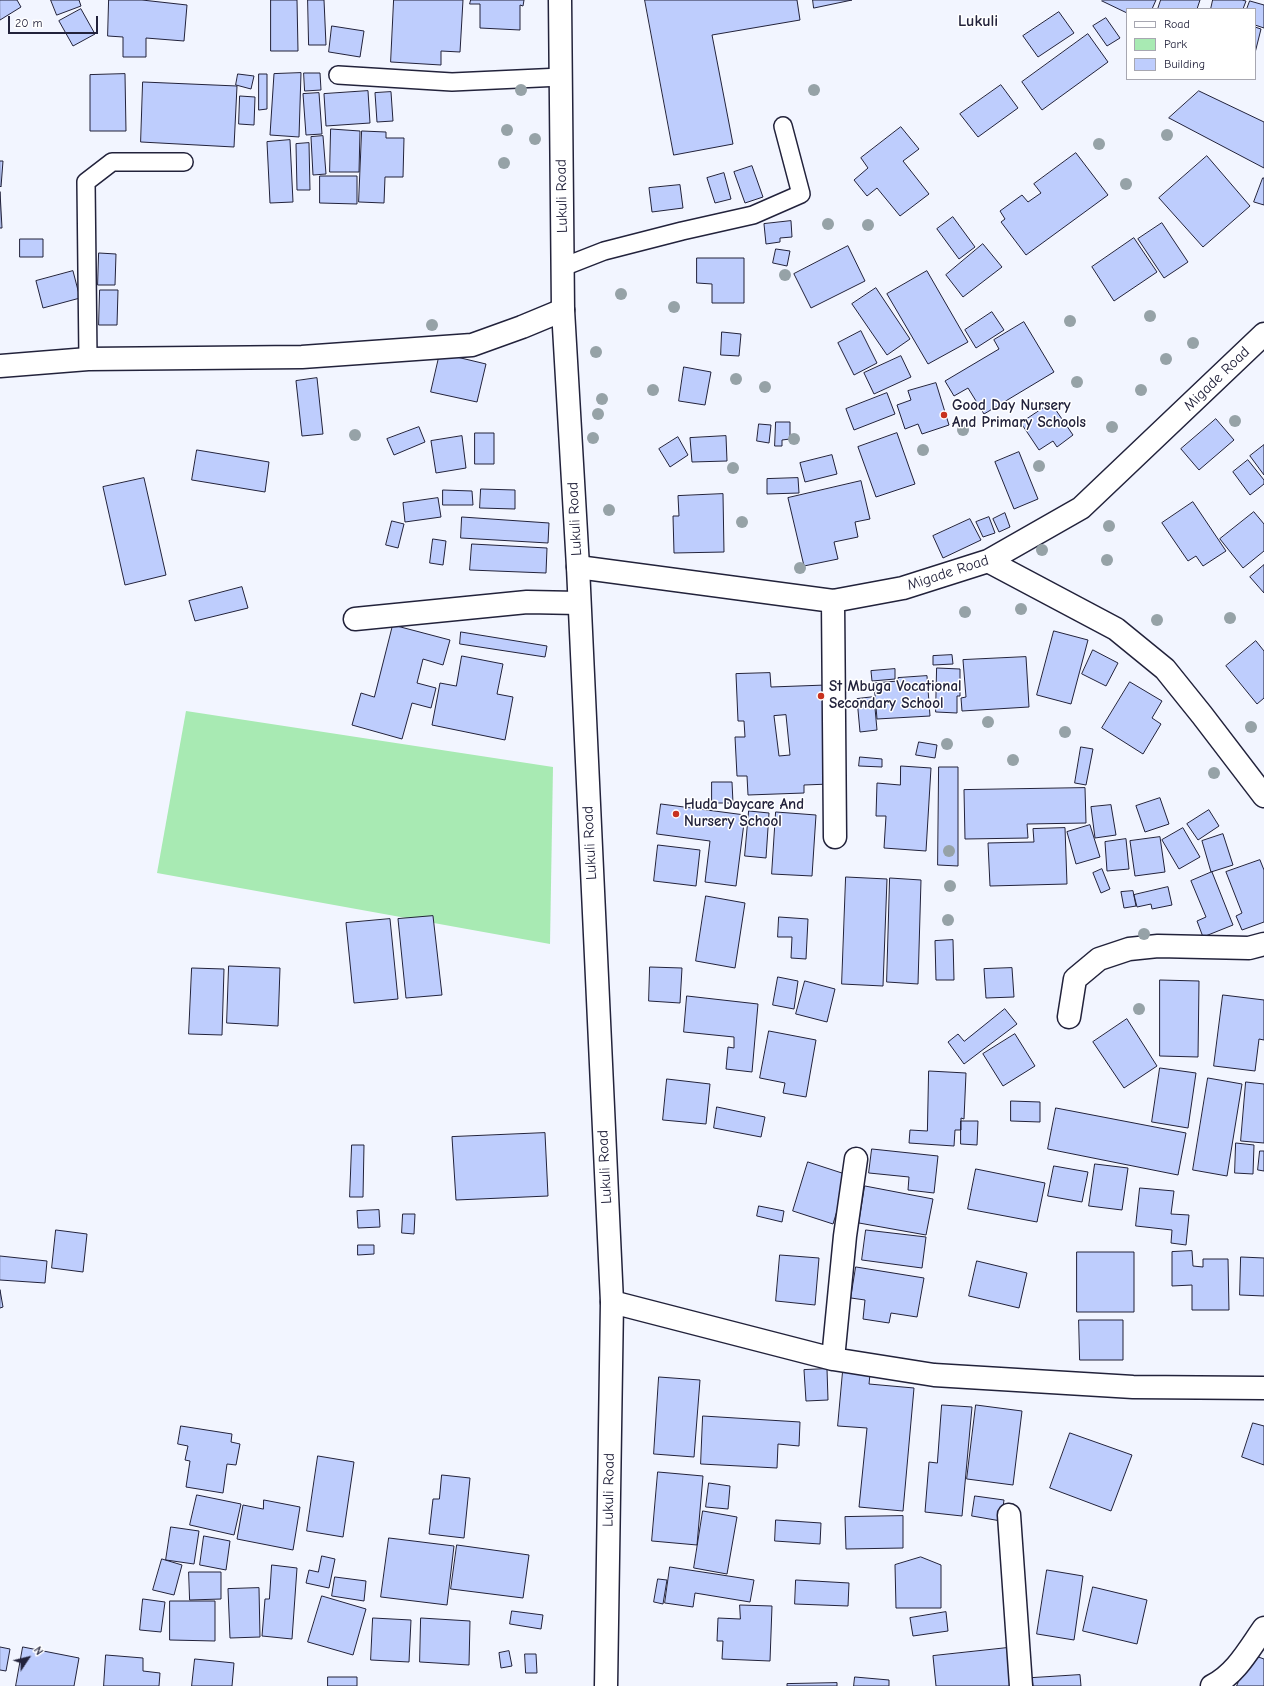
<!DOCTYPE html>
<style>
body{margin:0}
#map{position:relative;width:1264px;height:1686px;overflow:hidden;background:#f2f5ff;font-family:"Comic Neue",sans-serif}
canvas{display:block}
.legend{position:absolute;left:1126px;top:8px;width:130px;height:72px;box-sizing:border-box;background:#fff;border:1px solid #a7a7b1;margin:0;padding:5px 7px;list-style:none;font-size:12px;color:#22223b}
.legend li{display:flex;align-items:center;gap:8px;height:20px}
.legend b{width:20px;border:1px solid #a7a7b1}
.north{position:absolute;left:8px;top:1638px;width:40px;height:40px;-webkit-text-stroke:3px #fff;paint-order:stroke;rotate:55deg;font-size:11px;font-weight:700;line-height:16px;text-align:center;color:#22223b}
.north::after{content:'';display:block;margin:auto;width:14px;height:18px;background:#22223b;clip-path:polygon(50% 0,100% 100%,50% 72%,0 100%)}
.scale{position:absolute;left:8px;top:16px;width:90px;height:18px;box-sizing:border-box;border:2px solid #22223b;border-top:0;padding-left:5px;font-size:12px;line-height:14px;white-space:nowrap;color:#22223b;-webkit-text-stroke:3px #fff;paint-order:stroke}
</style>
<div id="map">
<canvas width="1264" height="1686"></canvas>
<ul class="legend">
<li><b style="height:5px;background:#fff"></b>Road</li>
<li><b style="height:11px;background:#a8eab3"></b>Park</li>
<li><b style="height:11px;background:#becdfd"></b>Building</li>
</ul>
<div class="north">N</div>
<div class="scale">20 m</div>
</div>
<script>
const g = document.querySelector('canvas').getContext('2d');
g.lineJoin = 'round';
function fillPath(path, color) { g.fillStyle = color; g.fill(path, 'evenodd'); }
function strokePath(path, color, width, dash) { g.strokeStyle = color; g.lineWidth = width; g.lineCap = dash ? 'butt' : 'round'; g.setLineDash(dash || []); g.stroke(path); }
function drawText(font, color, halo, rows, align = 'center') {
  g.font = font + ' "Comic Neue",sans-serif'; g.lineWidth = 3; g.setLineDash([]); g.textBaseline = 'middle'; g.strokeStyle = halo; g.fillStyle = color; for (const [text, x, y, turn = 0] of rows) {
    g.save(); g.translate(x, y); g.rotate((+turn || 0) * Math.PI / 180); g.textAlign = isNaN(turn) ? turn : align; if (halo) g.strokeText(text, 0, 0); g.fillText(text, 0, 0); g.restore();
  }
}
const green = new Path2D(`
 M186 711 553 767 550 944 157 873Z`);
const building = new Path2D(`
 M0 0H17L21 7 0 20Z
 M51 0H79L81 6 57 15Z
 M109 0H142L187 5 184 41 146 38V57H123V37L108 36Z
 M271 0H297L298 51H271Z
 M308 0H324L326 45H309Z
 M394 0H463L460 52 441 51V65L391 62Z
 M471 0H524L523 6 520 5V30L480 28V4H470Z
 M645 0H797L800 20 712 35 733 144 674 155Z
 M813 0H852L814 8Z
 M1103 0H1156L1152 9H1127V13L1102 1Z
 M1161 0H1200L1197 9H1158Z
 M1213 0H1242L1246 1 1243 9H1211Z
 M1250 1 1264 5V28L1255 25V9H1247Z
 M81 9 95 34 73 46 59 21Z
 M1059 12 1074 33 1038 57 1023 36Z
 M1106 18 1120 38 1107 46 1093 26Z
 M332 26 364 31 360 57 329 52Z
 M1255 27 1261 29 1255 53Z
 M1088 34 1108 62 1042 110 1022 82Z
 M301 73 299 137 270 135 274 74Z
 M304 73H320L321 90 305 91Z
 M125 74 126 131H90V75Z
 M238 74 254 76 251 89 236 85Z
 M259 74H267V109L259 110Z
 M143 82 237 86 234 147 141 142Z
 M1001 85 1018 108 978 137 960 114Z
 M368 91 370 123 326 126 324 94Z
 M1199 91 1264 122V168L1169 118Z
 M391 92 393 121 377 122 375 93Z
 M319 93 322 134 306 135 303 94Z
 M240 96 255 97 254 125 239 124Z
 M901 127 919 149 903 161 929 194 900 216 877 188 867 196 854 180 868 168 861 158Z
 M331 129 360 131 359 172H330Z
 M362 131 386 132V138H404L403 177H385L384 203 359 202Z
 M323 136 326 174 313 175 311 137Z
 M290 140 293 202 270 203 267 142Z
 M309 143 310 190H297L296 144Z
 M1076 153 1108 195 1026 255 1001 222 1005 219 1000 211 1022 195 1028 202 1041 193 1034 184Z
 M1207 156 1250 206 1203 247 1159 198Z
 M0 161H3L1 187 0 186Z
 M752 166 763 197 745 203 734 172Z
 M724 173 731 199 715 203 707 178Z
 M320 176H357V204L320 203Z
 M1263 178H1264V205L1254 202Z
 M680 185 683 208 652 212 649 188Z
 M0 192 2 228H0Z
 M953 217 975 247 959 259 937 229Z
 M791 221 792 237 780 238V242L766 244 764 224Z
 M1162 223 1188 262 1164 278 1138 239Z
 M1134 238 1157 272 1114 301 1092 267Z
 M20 239H43V257H20Z
 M983 244 1002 267 963 297 946 275Z
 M848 246 865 281 811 308 794 274Z
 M776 249 790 251 787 266 773 263Z
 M99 253 116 254 115 285H98Z
 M697 258H744V303H712V284L697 283Z
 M73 271 80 298 43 308 36 281Z
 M927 271 968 342 928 364 887 294Z
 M876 288 910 339 887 355 852 304Z
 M100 290H118L117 325H99Z
 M992 312 1004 330 976 348 965 330Z
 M1024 322 1054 372 984 414 968 388 954 396 945 381 999 349 994 340Z
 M861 331 877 363 854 375 838 343Z
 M722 332 741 334 739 356 721 355Z
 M440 353 486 364 477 402 431 392Z
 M901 356 911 377 874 394 864 373Z
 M684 367 711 372 705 405 679 401Z
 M317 378 323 434 302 436 296 381Z
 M936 383 949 425 922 434 918 424 905 429 897 405 911 400 908 391Z
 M887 393 895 414 854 430 846 409Z
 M1051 403 1073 435 1057 447 1053 441 1039 450 1021 423Z
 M1216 419 1234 440 1199 470 1181 449Z
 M776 422H790V439L782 440V446H775Z
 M759 424 771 425 769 443 757 441Z
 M419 427 425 442 394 455 387 439Z
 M475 433H494V464H475Z
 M897 433 915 484 876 497 858 447Z
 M462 436 466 468 436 473 431 441Z
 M726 436 727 461 692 462 690 438Z
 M678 437 688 455 670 467 659 449Z
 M1264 445V475L1250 456Z
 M197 450 269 462 265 492 192 480Z
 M1019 452 1038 499 1014 509 995 462Z
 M832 455 837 474 805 482 800 463Z
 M1248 460 1264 480V484L1250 495 1233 472Z
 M144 478 166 575 125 585 103 487Z
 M798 478 799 493 767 494V479Z
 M861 481 870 519 855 522 858 537 834 542 838 559 804 566 788 498Z
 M481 489 515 490V509L480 508Z
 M443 490 472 491 473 505H443Z
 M723 494 724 552 674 553 673 516H679L678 496Z
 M438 498 441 517 405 522 403 503Z
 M1193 502 1226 551 1203 566 1196 556 1188 561 1162 523Z
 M1254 512 1264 524V551L1243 568 1220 539Z
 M1005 513 1010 527 999 532 993 519Z
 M462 517 549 523 548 543 461 538Z
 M989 517 995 533 983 537 976 522Z
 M970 519 981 540 943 558 933 536Z
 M392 521 404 524 398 548 386 545Z
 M433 539 446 541 443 565 430 563Z
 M472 544 547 548 546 573 470 570Z
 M1264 565V593L1250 577Z
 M242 587 248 608 195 621 189 601Z
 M393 625 450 640 443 665 423 659 417 683 436 688 431 708 412 703 402 739 352 725 361 693 374 697Z
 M1054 631 1088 640 1071 704 1037 695Z
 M461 632 547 646 545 657 460 644Z
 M1256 641 1264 651V698L1257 704 1226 666Z
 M1093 650 1118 663 1106 686 1082 674Z
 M952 655 953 664 933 665V656Z
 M462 656 503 664 497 694 513 697 505 740 432 725 440 683 456 686Z
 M1026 657 1029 707 962 711 961 698 966 697 963 660Z
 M937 668 960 669V696H957V713L936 712Z
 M895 669V679L872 681 871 671Z
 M770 673 771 687 826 685 830 784 804 785V793L748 795 747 776H737L735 737H745L744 721H738L736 674ZM786 715 790 755 779 756 774 716Z
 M927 676 930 716 877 719 874 683 898 681V678Z
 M1130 682 1162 701 1152 718 1161 724 1143 754 1102 728Z
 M874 697 877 730 860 732 857 699Z
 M919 742 937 745 935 758 916 755Z
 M1081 747 1093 749 1086 785 1075 783Z
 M860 757 882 759V767L859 766Z
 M901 766 931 768 926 851 884 848 886 816H876L877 783 900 785Z
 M939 767H958V866L938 865Z
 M712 782H732L733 803H712Z
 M1085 788 1086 823 1027 824 1028 838 965 839 964 790Z
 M1160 798 1169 824 1145 832 1136 806Z
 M661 804 745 815 736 886 705 882 710 841 657 834Z
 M1111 805 1116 835 1095 838 1091 807Z
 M1209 810 1219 826 1198 840 1187 824Z
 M749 811 769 813 766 858 745 856Z
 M776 812 816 815 812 876 772 874Z
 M1090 825 1100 857 1076 864 1067 832Z
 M1065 828 1067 884 990 886 988 843 1034 842 1033 829Z
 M1183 828 1200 857 1179 869 1162 840Z
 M1223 834 1233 865 1211 872 1202 841Z
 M1160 837 1165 872 1135 876 1130 841Z
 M1126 839 1129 869 1107 871 1105 842Z
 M658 845 700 850 696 886 654 881Z
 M1260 860 1264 870V922L1242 930 1236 916 1242 913 1226 872Z
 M1102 869 1110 889 1101 893 1093 873Z
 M1212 872 1233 925 1203 937 1197 921 1206 917 1191 881Z
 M846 877 887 879 883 986 842 984Z
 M890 878 921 880 918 984 887 982Z
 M1168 887 1172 905 1152 909 1151 904 1137 907 1134 895Z
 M1133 891 1136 906 1124 908 1121 892Z
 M706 896 745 903 735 968 696 961Z
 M433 916 442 995 406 998 398 919Z
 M779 917 808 919 806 959 791 958 792 937H778Z
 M390 919 398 999 354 1003 346 923Z
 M953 940 954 980H936L935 941Z
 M229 966 280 968 278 1026 227 1023Z
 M650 967 682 968 680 1003 649 1001Z
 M192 968 224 969 222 1035 189 1034Z
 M1012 968 1014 997 986 998 984 969Z
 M778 977 798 981 794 1009 773 1005Z
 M1160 980 1199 981 1198 1057 1160 1056Z
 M805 981 835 989 827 1022 796 1014Z
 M1223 995 1264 1000V1040L1259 1039 1255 1071 1214 1066Z
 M687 996 758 1004 752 1072 726 1069 728 1047 734 1048V1037L684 1032Z
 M1005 1009 1017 1024 964 1064 948 1042 958 1034 964 1041Z
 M1127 1019 1157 1066 1124 1088 1093 1042Z
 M769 1031 816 1040 806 1097 783 1093 785 1083 760 1078Z
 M1015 1034 1035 1066 1003 1086 983 1054Z
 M1160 1068 1196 1073 1188 1128 1152 1122Z
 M929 1071 966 1073 964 1119 961 1118V1130H955L954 1146 909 1143 910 1130 927 1131Z
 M1208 1078 1242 1084 1227 1176 1193 1170Z
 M667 1079 710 1084 706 1124 663 1120Z
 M1246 1082 1264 1084V1143L1241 1141Z
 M1011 1101 1040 1102V1122L1011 1121Z
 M717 1107 765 1117 761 1137 714 1128Z
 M1056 1108 1186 1133 1178 1175 1048 1149Z
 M961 1121H978L977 1145 961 1144Z
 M545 1133 548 1196 456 1200 452 1137Z
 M1236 1143 1254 1145 1253 1174 1235 1173Z
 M352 1145H364L363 1197H350Z
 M872 1149 938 1156 934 1193 908 1190 909 1177 869 1173Z
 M1260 1151H1264V1171L1258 1170Z
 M808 1162 848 1175 833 1224 793 1211Z
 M1095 1164 1128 1168 1122 1210 1089 1206Z
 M1054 1166 1088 1172 1082 1202 1048 1196Z
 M976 1169 1045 1183 1037 1222 968 1209Z
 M865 1186 933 1199 926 1235 859 1223Z
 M1140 1188 1174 1191 1171 1214 1189 1215 1186 1245 1171 1243 1172 1230 1136 1226Z
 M759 1206 784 1211 782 1222 757 1216Z
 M379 1210 380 1227 358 1228 357 1211Z
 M403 1214H415L414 1234 402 1233Z
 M56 1230 87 1234 83 1272 52 1268Z
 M866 1230 926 1237 922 1268 862 1260Z
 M358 1245H374V1254L358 1255Z
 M1192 1251 1193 1266 1203 1267V1259H1228L1229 1310H1192V1285L1172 1286V1252Z
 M1077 1252H1134V1312H1077Z
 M780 1255 819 1258 815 1305 776 1301Z
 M0 1256 47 1261 45 1283 0 1280Z
 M1241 1257 1264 1258V1296L1240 1295Z
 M977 1261 1027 1273 1019 1308 969 1296Z
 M856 1267 924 1278 917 1317 891 1313 889 1323 863 1319 865 1300 851 1298Z
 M0 1290 3 1307 0 1308Z
 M1079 1320H1123V1360H1080Z
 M827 1369 828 1400 806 1401 804 1370Z
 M843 1371 870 1374 869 1384 914 1388 903 1511 859 1507 867 1428 838 1426Z
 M659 1377 700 1380 694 1457 654 1454Z
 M942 1405 972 1407 962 1516 925 1512 929 1462 937 1463Z
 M976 1405 1022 1411 1013 1485 967 1479Z
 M703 1416 800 1422 799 1446 778 1444 777 1468 701 1464Z
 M1253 1423 1264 1426V1465L1242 1457Z
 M181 1426 232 1434 231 1442 240 1444 236 1465 227 1464 223 1493 186 1487 190 1461 185 1460 188 1446 178 1444Z
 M1070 1433 1132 1455 1111 1511 1050 1488Z
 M318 1456 354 1462 343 1537 307 1531Z
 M658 1472 703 1476 697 1545 652 1541Z
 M442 1475 470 1478 464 1538 429 1534 433 1499H439Z
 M709 1483 730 1486 728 1509 706 1507Z
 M197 1495 241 1504 234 1535 190 1525Z
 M975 1496 1004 1500 1001 1521 972 1516Z
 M264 1500 300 1507 293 1550 237 1539 243 1505 263 1509Z
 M703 1511 737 1517 727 1574 694 1568Z
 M903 1516V1548L846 1549 845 1517Z
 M776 1520 821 1523 820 1544 775 1541Z
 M171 1527 199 1531 194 1564 166 1560Z
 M204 1536 230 1541 226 1570 200 1565Z
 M389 1538 454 1546 447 1605 381 1597Z
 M457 1545 529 1555 523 1598 451 1589Z
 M322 1556 335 1559 329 1588 306 1583 309 1570 318 1572Z
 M921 1557 941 1565V1608H896L895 1565Z
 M162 1559 182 1565 174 1595 153 1590Z
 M272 1565 297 1568 292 1639 262 1636 265 1599H269Z
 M670 1567 754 1580 750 1602 695 1593 693 1607 665 1603Z
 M1047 1570 1083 1576 1074 1640 1037 1634Z
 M189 1572H221V1599L190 1600Z
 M335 1577 366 1581 364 1601 332 1596Z
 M658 1579 667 1580 663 1604 654 1602Z
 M796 1580 849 1583 848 1606 795 1604Z
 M1093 1587 1147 1600 1137 1644 1083 1631Z
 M259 1588 260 1637 230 1638 228 1589Z
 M322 1596 366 1609 353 1655 308 1642Z
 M143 1599 165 1602 161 1632 140 1630Z
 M170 1601H215V1641L170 1640Z
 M740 1605 772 1606 770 1661 722 1659 723 1641H717L718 1618 740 1619Z
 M512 1611 543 1615 541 1629 510 1624Z
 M946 1612 948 1631 913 1636 910 1618Z
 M373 1618 411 1620 409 1662 371 1660Z
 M421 1618 470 1621 469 1665 420 1662Z
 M0 1647 10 1649 6 1671 0 1670Z
 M23 1647 79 1658 74 1686H16Z
 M1007 1648 1011 1686H936L933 1656Z
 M509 1651 512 1666 501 1668 499 1653Z
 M525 1654H536L537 1673H526Z
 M1250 1654 1264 1659V1686H1237Z
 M106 1655 143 1658V1671L160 1673 159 1686H104Z
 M195 1659 234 1663 232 1686H192Z
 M1080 1675 1081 1686H1033L1032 1678Z
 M328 1677H357V1686H328Z
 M855 1677 889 1680V1686H854Z
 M837 1683V1686H787V1684Z`);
const lane = new Path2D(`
 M338 75 452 82 561 77
 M563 267 604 251 682 231 753 215 801 194 783 126
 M88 359 86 182 112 162H184`);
const street = new Path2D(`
 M0 366 88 359 302 357 472 345 522 327 563 310
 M988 561 1116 629 1165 669 1202 715 1264 796
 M578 567 833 601 903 588 988 561 1081 508 1264 334
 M833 601 835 837
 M355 619 527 602 579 603
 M1069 1017 1075 979 1099 959 1129 949 1158 946 1249 948 1264 944
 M612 1302 833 1359 934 1375 1133 1387 1264 1388
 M833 1359 845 1236 856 1159
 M1009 1515 1021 1686
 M1212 1686C1236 1674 1249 1649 1264 1628`);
const secondary = new Path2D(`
 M560 0 563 310 578 567 612 1302 606 1686`);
const trees = [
 [521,90],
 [814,90],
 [507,130],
 [1167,135],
 [535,139],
 [1099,144],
 [504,163],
 [1126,184],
 [828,224],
 [868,225],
 [785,275],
 [621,294],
 [674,307],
 [1150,316],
 [1070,321],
 [432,325],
 [1193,343],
 [596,352],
 [1166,359],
 [736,379],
 [1077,382],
 [765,387],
 [653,390],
 [1141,390],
 [602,399],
 [598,414],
 [1235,421],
 [1112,427],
 [963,430],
 [355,435],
 [593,438],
 [794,439],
 [923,450],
 [1039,466],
 [733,468],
 [609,510],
 [742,522],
 [1109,526],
 [1042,550],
 [1107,560],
 [800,568],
 [1021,609],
 [965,612],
 [1230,618],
 [1157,620],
 [988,722],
 [1251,727],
 [1065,732],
 [947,744],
 [1013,760],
 [1214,773],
 [949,851],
 [950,886],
 [948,920],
 [1144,934],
 [1139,1009]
];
const markers = [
 [944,415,4,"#c8321e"],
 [821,696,4,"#c8321e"],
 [676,814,4,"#c8321e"]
];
const streetNames = [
 ["Lukuli Road",562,196,-91],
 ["Migade Road",1217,379,-44],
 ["Lukuli Road",575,519,-93],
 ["Migade Road",948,573,-18],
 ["Lukuli Road",590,843,-93],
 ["Lukuli Road",605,1167,-93],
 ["Lukuli Road",609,1490,-89]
];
const poiNames = [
 ["Good Day Nursery",952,406],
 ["And Primary Schools",952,423],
 ["St Mbuga Vocational",829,687],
 ["Secondary School",829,704],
 ["Huda Daycare And",684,805],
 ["Nursery School",684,822]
];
const neighbourhoodNames = [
 ["Lukuli",978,21]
];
fillPath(green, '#a8eab3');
fillPath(building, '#becdfd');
strokePath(building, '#22223b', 1);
strokePath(lane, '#22223b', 20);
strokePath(street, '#22223b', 25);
strokePath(secondary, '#22223b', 25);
strokePath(lane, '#fff', 17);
strokePath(street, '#fff', 22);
strokePath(secondary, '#fff', 22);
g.fillStyle = '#96a2a7';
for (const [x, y] of trees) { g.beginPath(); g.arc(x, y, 6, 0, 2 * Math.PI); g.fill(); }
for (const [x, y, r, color] of markers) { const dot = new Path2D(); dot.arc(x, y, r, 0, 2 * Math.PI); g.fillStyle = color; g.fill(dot); strokePath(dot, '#fff', 1.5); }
drawText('15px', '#22223b', '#fff', streetNames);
drawText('bold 15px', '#22223b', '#fff', poiNames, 'left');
drawText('bold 16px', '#22223b', '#fff', neighbourhoodNames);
</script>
